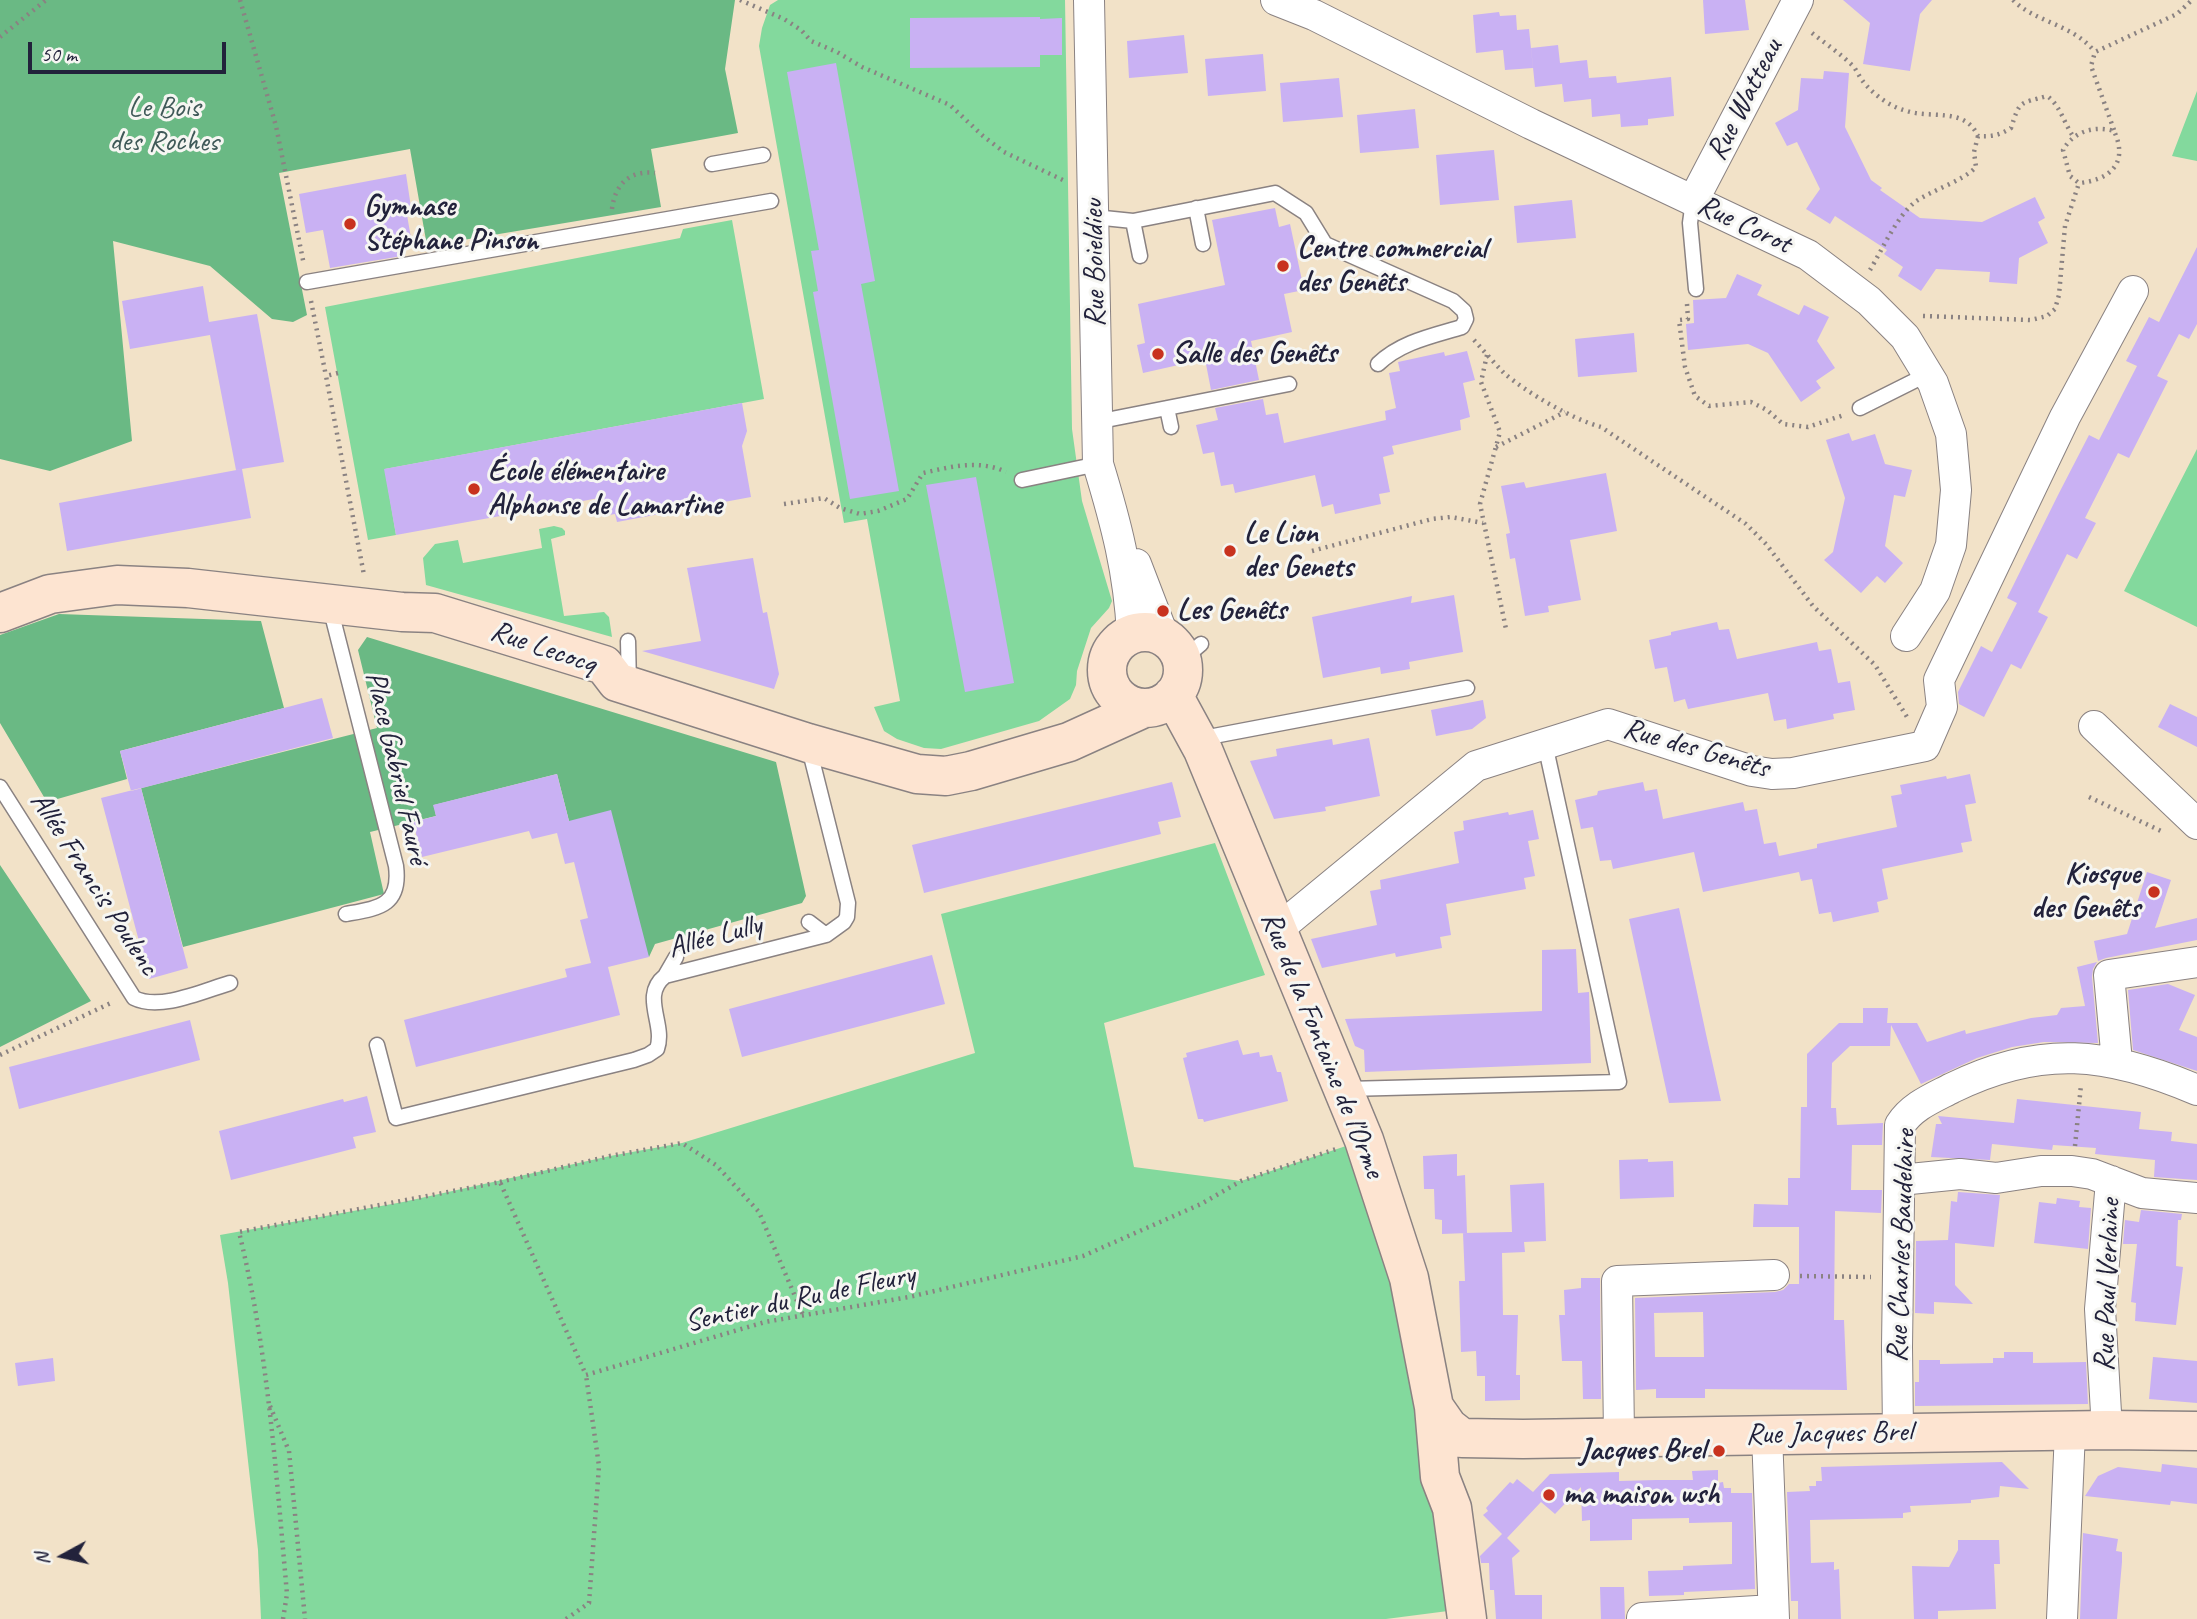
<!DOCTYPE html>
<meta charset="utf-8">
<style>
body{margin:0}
#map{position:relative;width:2197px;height:1619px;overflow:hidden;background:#f2e2c8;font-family:Caveat,sans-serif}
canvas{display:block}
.north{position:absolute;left:28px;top:1521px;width:70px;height:70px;-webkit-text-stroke:5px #f6f6f2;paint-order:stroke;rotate:262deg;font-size:19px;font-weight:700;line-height:28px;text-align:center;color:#22223b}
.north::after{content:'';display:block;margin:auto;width:24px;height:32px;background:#22223b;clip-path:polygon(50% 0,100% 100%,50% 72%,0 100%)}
.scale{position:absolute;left:28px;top:42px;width:198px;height:32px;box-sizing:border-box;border:4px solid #22223b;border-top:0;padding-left:9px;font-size:21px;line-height:24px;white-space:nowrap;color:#22223b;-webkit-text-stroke:5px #f6f6f2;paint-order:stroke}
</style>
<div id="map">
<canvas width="2197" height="1619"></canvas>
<div class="north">N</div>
<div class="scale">50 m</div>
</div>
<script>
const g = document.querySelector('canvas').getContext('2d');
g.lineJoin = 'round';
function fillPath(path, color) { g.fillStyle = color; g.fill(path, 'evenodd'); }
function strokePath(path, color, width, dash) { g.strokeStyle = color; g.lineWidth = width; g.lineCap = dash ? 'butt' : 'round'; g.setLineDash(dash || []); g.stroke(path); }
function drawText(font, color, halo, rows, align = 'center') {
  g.font = font + ' Caveat,sans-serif'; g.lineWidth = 6; g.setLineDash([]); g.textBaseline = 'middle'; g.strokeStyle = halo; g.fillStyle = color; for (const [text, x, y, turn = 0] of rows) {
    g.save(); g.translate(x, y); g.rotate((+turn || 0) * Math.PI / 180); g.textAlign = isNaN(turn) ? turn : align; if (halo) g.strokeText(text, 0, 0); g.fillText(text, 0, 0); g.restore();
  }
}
const green = new Path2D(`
 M778 0H1065L1072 429 1082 501 1112 601 1109 608 1091 628 1077 671 1076 685 1070 699 1039 721 941 749 924 748 897 739 884 731 874 707 900 701 867 519 844 523 759 46 762 28 770 5Z
 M2197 91V161L2172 156Z
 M732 220 764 399 385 469 396 535 368 540 325 307 680 238 683 229Z
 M2197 449V627L2124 591Z
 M554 526 562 528 565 531V535L551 539 564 616 604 612 609 617 612 637 426 585 423 558 435 544 458 540 463 563 542 548 539 529Z
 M1215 843 1265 975 1104 1023 1134 1167 1241 1181 1364 1140 1409 1278 1448 1611 1386 1619H261L258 1550 228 1283 220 1235 403 1202 610 1156 682 1143 975 1053 941 914Z`);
const forest = new Path2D(`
 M0 0H735L725 69 738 133 651 149 661 207 427 246 410 149 279 173 307 315 293 322 272 319 210 266 113 241 132 441 50 471 0 459Z
 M59 614 261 621 284 708 120 751 127 779 47 802 0 723V635Z
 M367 637 776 762 806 896 802 903 655 944 649 957 569 821 557 774 434 805 436 816 370 832 384 894 183 947 141 788 377 728 358 650Z
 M0 865 91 1001 0 1047Z`);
const building = new Path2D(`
 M1703 0H1745L1749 30 1705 34Z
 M1843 0H1932L1920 14 1910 71 1863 64 1870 23Z
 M1499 12 1500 16 1516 15 1517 30 1529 29 1533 68 1505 70 1503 50 1476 53 1473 15Z
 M1040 17V19L1062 18V55H1040V67L910 68V18Z
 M1184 35 1188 73 1129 78 1127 41Z
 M1558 45 1560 63 1587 60 1589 78 1616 76 1617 83 1671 77 1674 116 1648 119V125L1621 127 1620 114 1592 117 1591 99 1564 102 1562 84 1535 87 1531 48Z
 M1263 54 1266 91 1208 96 1205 59Z
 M836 63 875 281 861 284 899 491 850 499 813 292 818 291 811 251 819 250 787 72Z
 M1824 71 1849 73 1845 127 1871 180 1882 188 1880 190 1920 218 1982 222 2035 197 2045 218 2038 222 2048 243 2019 258 2017 284 1989 282 1990 272 1936 269 1921 291 1898 276 1903 267 1884 254 1887 250 1835 216 1830 224 1806 209 1820 189 1797 142 1787 146 1775 123 1798 110 1801 78 1823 79Z
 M1339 78 1343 117 1283 122 1280 83Z
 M1415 109 1419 148 1360 153 1357 115Z
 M1494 150 1499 200 1440 205 1436 155Z
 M406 174 412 214 407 215 412 244 401 246 402 256 330 268 323 230 306 233 299 194Z
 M1572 200 1576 238 1517 243 1514 206Z
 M1275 208 1279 227 1290 224 1304 290 1284 294 1292 332 1251 341 1259 380 1211 390 1205 359 1143 373 1137 345 1145 343 1138 304 1225 285 1212 220Z
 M2197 247V324L2189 339 2179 334 2157 376 2168 381 2129 458 2118 453 2085 518 2096 523 2077 559 2067 554 2038 612 2048 617 2021 669 2011 664 1984 717 1959 704 1958 692 1981 646 1992 652 2017 603 2007 598 2058 495 2089 435 2099 440 2137 366 2126 361 2149 317 2159 322Z
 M1737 274 1762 285 1757 295 1799 315 1804 305 1829 317 1817 341 1835 368 1816 381 1821 388 1801 402 1768 353 1748 344 1688 350 1686 324 1694 323 1693 300 1726 298Z
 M203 286 209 322 257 314 284 462 236 470 210 335 130 349 122 301Z
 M1634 333 1637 372 1578 377 1575 339Z
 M1467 351 1475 380 1463 383 1470 417 1460 420 1461 430 1392 446 1394 454 1383 457 1390 492 1379 494 1381 504 1335 514 1333 504 1322 507 1315 475 1235 493 1233 484 1221 486 1214 452 1203 454 1196 425 1218 420 1215 408 1263 399 1266 415 1278 413 1284 443 1386 420 1385 411 1396 408 1389 373 1400 371 1398 362 1444 352 1445 356Z
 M742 403 747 431 742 446 751 497 617 522 615 514 603 516 599 498 396 535 384 469Z
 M1849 433 1852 441 1875 434 1885 464 1912 470 1905 497 1894 495 1885 546 1903 563 1885 583 1877 576 1861 593 1824 560 1833 552 1845 498 1826 440Z
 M242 469 251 518 67 551 59 503Z
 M1606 473 1617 531 1570 540 1581 600 1548 606 1549 612 1525 616 1515 558 1510 559 1506 534 1510 533 1501 486 1524 482 1526 488Z
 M976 477 1014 683 965 692 926 485Z
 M753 558 763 613 767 612 779 674 774 689 642 651 701 641 687 568Z
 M1454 595 1463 652 1409 662 1410 669 1381 674 1380 667 1323 678 1312 617 1412 596 1411 603Z
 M1717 622 1719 630 1729 629 1737 659 1817 642 1819 651 1831 649 1838 683 1850 681 1855 710 1833 714 1834 719 1787 729 1786 719 1774 721 1768 693 1688 709 1685 699 1674 702 1667 667 1655 669 1649 640 1671 635V632Z
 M322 698 333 738 131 791 120 751Z
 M1483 700 1486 718 1472 729 1436 736 1431 710Z
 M2170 704 2197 717V747L2158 727Z
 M1369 738 1380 796 1325 807 1326 811 1274 819 1250 761 1277 756 1276 749 1332 739 1333 745Z
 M557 774 569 821 611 810 649 957 608 967 620 1015 416 1067 404 1020 567 977 565 969 591 963 580 920 588 918 574 862 565 864 557 833 532 839 529 831 422 857 413 822 436 816 433 805Z
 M1970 774 1976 803 1965 805 1972 841 1961 843 1963 852 1882 869 1888 899 1877 902 1879 912 1833 922 1831 912 1819 914 1812 879 1801 881 1799 872 1703 892 1694 852 1613 869 1611 860 1600 861 1593 827 1581 829 1575 800 1597 795 1598 791 1643 782 1645 791 1657 789 1663 819 1743 802 1745 811 1757 809 1764 844 1776 842 1779 856 1817 848V844L1897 827 1891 796 1902 794 1900 785 1946 776 1947 779Z
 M1172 782 1181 817 1158 822 1161 834 924 893 912 845Z
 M141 788 188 968 149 979 101 798Z
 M1533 810 1539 839 1528 841 1535 876 1524 878 1526 889 1446 904 1451 935 1440 937 1442 948 1396 957 1395 953 1322 968 1311 939 1377 925 1370 891 1381 889 1380 880 1459 863 1454 832 1464 830 1463 821 1508 812 1509 815Z
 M2147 872 2171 880 2155 928 2197 918V940L2106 958 2098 961 2094 941 2127 934Z
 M1679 908 1706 1034 1721 1101 1669 1103 1629 919Z
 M1576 949 1578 993 1589 992 1591 1063 1365 1072 1364 1050 1355 1046 1345 1019 1542 1011V950Z
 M932 955 945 1004 742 1057 729 1009Z
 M2097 962 2093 969 2092 977 2098 1043 2044 1042 2012 1047 1977 1058 1921 1084 1891 1025 1890 1046H1850L1832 1063 1831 1108H1836L1837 1125 1883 1123 1882 1145H1852L1851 1190H1882L1881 1213 1835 1211 1834 1320H1844L1847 1390 1705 1389V1398H1656V1389L1636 1390 1635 1298 1775 1292 1783 1290 1789 1284H1799V1227H1753L1754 1204 1788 1205V1178H1800L1801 1107H1807V1054L1839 1023H1863V1008H1888L1887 1023H1917L1927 1042 1965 1030 1966 1034 2031 1018 2057 1015 2061 1008 2085 1006 2077 967ZM1703 1312 1704 1357H1655L1654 1313Z
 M2168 984 2195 995 2179 1030 2197 1037V1071L2133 1050 2128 990Z
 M190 1020 200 1060 19 1109 9 1067Z
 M1238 1040 1243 1055 1259 1052 1260 1057 1272 1055 1277 1072H1281L1288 1101 1204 1122 1203 1119H1198L1183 1058 1187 1057 1186 1053Z
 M367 1096 376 1132 353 1137 356 1148 231 1180 219 1131 343 1099 344 1102Z
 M2017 1099 2141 1112 2139 1129 2172 1132 2171 1141 2197 1144V1180L2154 1177 2155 1160 2095 1154 2096 1148 2053 1145 2052 1150 1992 1144 1990 1160 1931 1157 1936 1124H1942L1938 1116 2014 1123Z
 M1457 1154V1176L1465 1175 1467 1233 1442 1234V1220L1435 1219 1434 1189H1424L1423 1156Z
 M1648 1159V1162L1673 1161 1674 1197 1620 1199 1619 1160Z
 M1544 1183 1546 1241 1524 1242 1525 1252 1502 1253 1503 1315H1518L1516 1375H1520V1400L1485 1401V1376H1477L1476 1351 1461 1352 1459 1281H1465L1463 1233 1512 1232 1510 1185Z
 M1958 1192 2000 1195 1994 1247 1955 1243V1285L1973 1304 1934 1302V1314L1915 1313 1916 1241 1948 1240 1951 1201 1957 1202Z
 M2057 1198 2080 1201 2079 1207 2091 1208 2088 1249 2034 1243 2039 1202 2056 1204Z
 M2141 1210 2182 1214 2181 1220H2178L2176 1266 2183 1267 2176 1325 2135 1321 2136 1303 2131 1302 2137 1244H2123L2125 1220 2139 1222Z
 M1581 1278H1600L1601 1399H1583L1582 1361H1562L1559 1315H1565L1564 1290 1581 1288Z
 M2004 1352H2033V1363L2086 1362 2088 1404 1915 1406V1382H1919V1360H1940V1364L1993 1363V1358H2004Z
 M2153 1357 2197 1361V1403L2149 1399Z
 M53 1358 55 1381 18 1386 15 1363Z
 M2002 1462 2029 1489 2000 1486 1999 1497 1971 1500V1503L1910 1506 1911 1512 1903 1513V1518L1810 1520 1811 1563 1834 1562V1570L1839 1569 1841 1619H1798V1601H1791L1787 1492 1810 1491 1809 1486H1816V1481H1822L1821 1467Z
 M2162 1464 2197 1468V1504L2171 1501 2170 1505 2085 1496 2098 1476 2118 1467 2161 1472Z
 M1718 1470V1483L1723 1482 1724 1488H1731V1493H1752L1755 1589 1684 1592V1595L1649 1596 1648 1571 1683 1570V1566L1732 1564V1522L1689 1523V1518L1632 1519V1540L1590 1541V1520L1582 1521 1581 1487 1555 1514 1541 1502 1507 1538 1520 1551 1512 1558 1515 1595H1542V1619H1496L1494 1590H1490L1489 1563H1481L1480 1556 1502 1534 1483 1515 1488 1511 1486 1508 1510 1482 1513 1484 1517 1479 1533 1492 1550 1474 1619 1472V1481L1656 1480H1693L1692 1471Z
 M2083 1533 2118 1539 2116 1551 2122 1552V1562L2117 1619H2080Z
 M1958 1540H1999L2000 1564H1994L1996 1609 1938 1611V1619H1914L1912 1566 1949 1567 1958 1550Z
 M1600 1587H1624L1625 1619H1601Z`);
const path = new Path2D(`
 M240 0 276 126 304 265
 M740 0 784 19 801 30 811 41 837 52 862 67 950 105 983 136 1004 152 1065 181
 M2013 0C2034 22 2073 24 2095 52
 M1812 33C1826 44 1841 54 1854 67 1858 73 1861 80 1866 85 1877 97 1891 107 1907 111 1932 119 1965 107 1978 136 1992 137 2000 135 2011 128 2020 100 2019 104 2047 96 2060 105 2064 123 2073 136
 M0 37 46 0
 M2114 130 2091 66 2095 52 2177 14 2192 0
 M612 209C615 184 630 170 655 173
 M1870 270C1882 250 1897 216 1915 202 1932 190 1963 181 1976 167L1974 152 1978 136
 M311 301 326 376
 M1687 304 1688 319 1679 320 1685 367 1695 396 1709 406 1751 402 1767 410 1783 424 1808 427 1844 415
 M1923 316 2031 320 2047 316 2055 309 2059 295 2065 226 2079 183 2070 176 2063 150C2073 132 2094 125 2114 131 2129 163 2110 180 2079 183
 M1474 340C1484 351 1494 363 1504 373 1527 393 1572 419 1601 427L1746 524 1766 544 1813 606 1875 665 1907 717
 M1487 355 1481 382 1500 432 1480 504 1506 629
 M338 373 326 376 364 575
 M1496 447 1565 412
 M784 504 824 498 840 508 860 514 878 511 907 499 923 473C950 467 979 459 1006 472
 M1312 551 1432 519 1451 517 1483 523
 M2089 797 2161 831
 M0 1055 113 1002
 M2075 1146 2081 1085
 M500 1182 610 1156 682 1143 716 1165 759 1212 803 1315
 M1800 1276 1871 1277
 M270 1406 289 1451 305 1619
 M283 1619 287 1594C276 1473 268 1350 239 1232L500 1182 586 1375 765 1322 909 1297 1083 1256 1201 1204 1241 1181 1336 1149
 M566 1619 589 1603 599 1466 586 1375`);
const lane = new Path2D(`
 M712 164 763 155
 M1693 201 1690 223 1696 289
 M1196 208 1203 244
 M1094 217 1133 221 1275 193 1306 213 1325 244 1453 301 1464 311 1466 319 1462 327C1432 336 1401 342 1378 364
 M1133 221 1140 256
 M307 282 771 201
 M1167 408 1171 427
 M1860 408 1928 374
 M1096 422 1289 384
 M1022 480 1098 464
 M330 607 396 866C401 906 379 908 346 914
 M628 641 629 685
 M1182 660 1201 644
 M1198 739 1467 688
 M0 787 134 998C160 1011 203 991 230 983
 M809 922 826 935
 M665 976 676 957
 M377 1045 396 1118 634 1060 648 1055 657 1049C666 1024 640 996 665 976L826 935 844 922 847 917 848 903 809 748
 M1347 1089 1619 1082 1545 744`);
const street = new Path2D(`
 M1089 0 1098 464C1116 523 1129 572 1132 634
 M1276 0 1314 15 1531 124 1808 255 1869 301 1905 337 1933 383 1951 434 1956 490 1951 545 1935 591 1906 636
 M1693 201 1798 0
 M1136 564 1164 637
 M2094 726 2197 824
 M1277 930 1476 766 1608 724 1752 771 1772 774 1793 773 1925 746 1942 707 1939 680 2065 417 2133 291
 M2117 1062 2109 975 2197 962
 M1900 1180 1960 1174 1996 1178 2041 1171H2072L2092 1174 2142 1193 2197 1198
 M2107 1430 2100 1309 2111 1181
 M1898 1433 1897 1347 1900 1125C1912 1106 1933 1098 1952 1088 2041 1044 2108 1052 2197 1090
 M1767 1434 1774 1619
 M1619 1437 1617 1281 1774 1275
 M1642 1618 1773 1610
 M2062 1619 2070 1431`);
const secondary = new Path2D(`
 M0 613 50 594 117 585 188 588 402 612 435 613 604 665 617 682 808 743 917 774 946 776 971 771 1069 742 1144 708
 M1107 670a38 38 0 1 1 76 0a38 38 0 1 1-76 0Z
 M1173 695 1203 750 1364 1140 1409 1278 1434 1407 1448 1427 1462 1438
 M1434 1407 1440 1477 1452 1508 1467 1619
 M1462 1438 1523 1439 2107 1430 2197 1431`);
const markers = [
 [350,224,7,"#c8321e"],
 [1283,266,7,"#c8321e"],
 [1158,354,7,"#c8321e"],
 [474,489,7,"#c8321e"],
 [1230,551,7,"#c8321e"],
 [1163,611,7,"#c8321e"],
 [2154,892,7,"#c8321e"],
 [1719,1451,7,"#c8321e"],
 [1549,1495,7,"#c8321e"]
];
const streetNames = [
 ["Rue Watteau",1745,100,-63],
 ["Rue Corot",1744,225,25],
 ["Rue Boieldieu",1095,263,-91],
 ["Rue Lecocq",543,648,19],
 ["Rue des Genêts",1696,749,16],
 ["Place Gabriel Fauré",396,768,77],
 ["Allée Francis Poulenc",94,884,57],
 ["Allée Lully",715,937,-15],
 ["Rue de la Fontaine de l'Orme",1322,1045,68],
 ["Rue Charles Baudelaire",1902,1246,-88],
 ["Rue Paul Verlaine",2108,1285,-88],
 ["Sentier du Ru de Fleury",800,1299,-12],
 ["Rue Jacques Brel",1829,1434,-1]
];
const parkNames = [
 ["Le Bois",164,108],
 ["des Roches",164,142]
];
const poiNames = [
 ["Gymnase",364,207],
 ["Stéphane Pinson",364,241],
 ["Centre commercial",1297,249],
 ["des Genêts",1297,283],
 ["Salle des Genêts",1172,354],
 ["École élémentaire",488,472],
 ["Alphonse de Lamartine",488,506],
 ["Le Lion",1244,534],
 ["des Genets",1244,568],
 ["Les Genêts",1177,611],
 ["Kiosque",2140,875,"right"],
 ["des Genêts",2140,909,"right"],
 ["Jacques Brel",1705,1451,"right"],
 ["ma maison wsh",1563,1495]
];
fillPath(green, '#83d99d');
fillPath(forest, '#6ab984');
fillPath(building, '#c9b1f3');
strokePath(lane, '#8a8282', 17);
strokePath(street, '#8a8282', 32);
strokePath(secondary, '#8a8282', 41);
strokePath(path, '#8a8282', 4.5, [2, 5]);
strokePath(lane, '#fff', 14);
strokePath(street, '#fff', 30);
strokePath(secondary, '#fde4d1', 38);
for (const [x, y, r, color] of markers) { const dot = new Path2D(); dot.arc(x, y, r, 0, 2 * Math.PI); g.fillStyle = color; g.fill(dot); strokePath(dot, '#f6f6f2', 2.5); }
drawText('30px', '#22223b', '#f6f6f2', streetNames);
drawText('30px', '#3f5958', '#f6f6f2', parkNames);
drawText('bold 30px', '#22223b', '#f6f6f2', poiNames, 'left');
</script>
